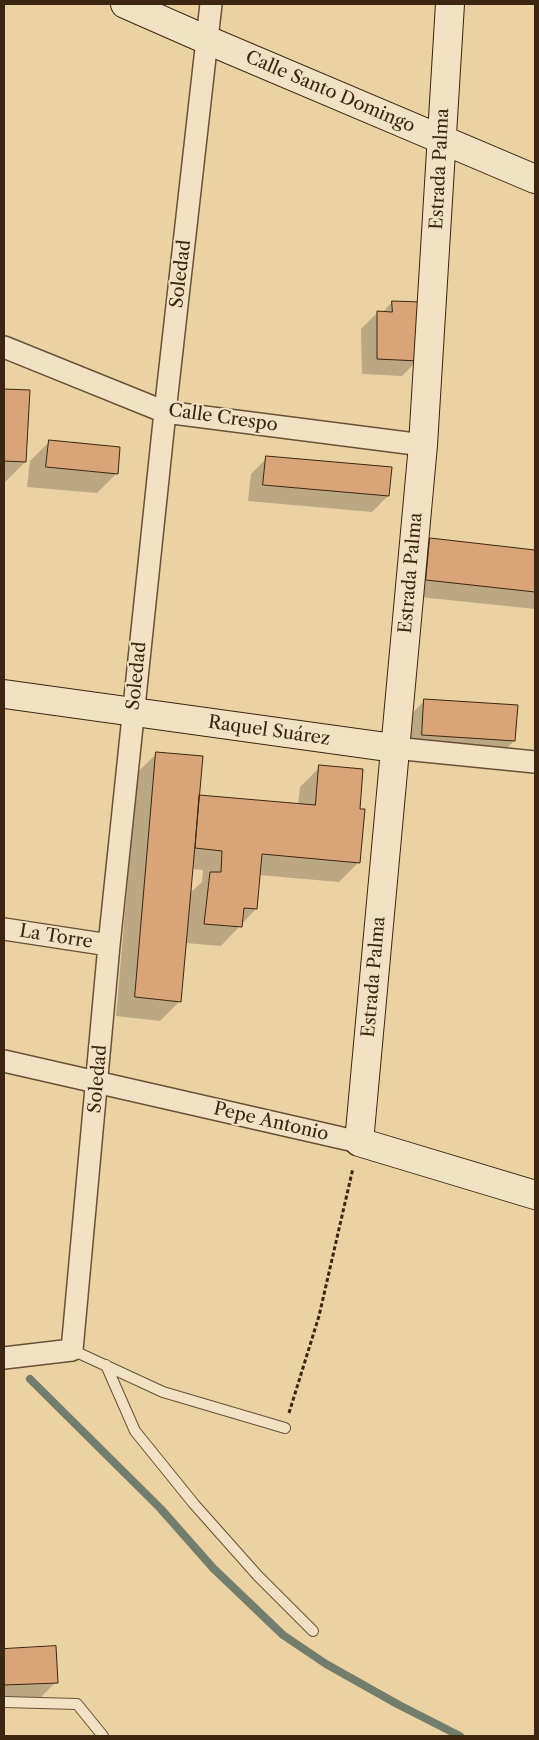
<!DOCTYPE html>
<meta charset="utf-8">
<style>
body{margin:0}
#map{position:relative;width:539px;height:1740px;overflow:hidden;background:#ead2a3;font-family:"Libre Caslon Text",serif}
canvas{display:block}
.frame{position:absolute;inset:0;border:5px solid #3c260f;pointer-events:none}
</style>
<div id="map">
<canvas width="539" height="1740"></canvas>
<div class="frame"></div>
</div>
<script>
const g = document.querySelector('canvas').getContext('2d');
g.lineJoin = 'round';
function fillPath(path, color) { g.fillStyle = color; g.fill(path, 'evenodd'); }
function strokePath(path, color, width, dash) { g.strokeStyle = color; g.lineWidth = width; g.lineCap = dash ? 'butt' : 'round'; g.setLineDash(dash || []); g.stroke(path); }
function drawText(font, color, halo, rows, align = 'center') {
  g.font = font + ' "Libre Caslon Text",serif'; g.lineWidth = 4; g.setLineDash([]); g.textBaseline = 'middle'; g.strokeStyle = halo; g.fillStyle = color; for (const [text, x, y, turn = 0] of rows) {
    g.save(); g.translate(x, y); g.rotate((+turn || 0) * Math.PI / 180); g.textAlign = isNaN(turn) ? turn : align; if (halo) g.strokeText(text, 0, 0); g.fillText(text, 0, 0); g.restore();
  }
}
const shadow = new Path2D(`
 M392 302 418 360 402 376 362 374 361 329 377 313H382Z
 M4 390 29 392 25 462 5 482H4Z
 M50 441 117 473 97 493 27 487 30 461Z
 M267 458 388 496 372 512 248 501 251 474Z
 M431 540 535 551V609L410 596 415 556Z
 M425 700 514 741 498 757 406 751 409 717Z
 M157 753 198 796 298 805 300 787 320 767 358 810 359 862 339 882 259 875 256 909 221 946 185 943 180 1001 160 1021 116 1016 137 773ZM192 869 203 870 202 882 189 894Z
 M55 1648 56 1682 40 1698 4 1700V1650Z`);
const stream = new Path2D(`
 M30 1379 160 1508 213 1568 283 1635 326 1664 399 1705 460 1736`);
const building = new Path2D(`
 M392 301 422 302 419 361 377 359V311L392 312Z
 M4 389 30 390 26 462 4 461Z
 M49 440 120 447 118 474 46 467Z
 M266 456 392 467 389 496 263 485Z
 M430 538 535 550V592L426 580Z
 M424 699 518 705 515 741 422 735Z
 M156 752 203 756 181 1002 135 997Z
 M319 765 363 769 360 809H365L360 863 262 854 257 909 244 908 242 927 204 924 210 872H221L222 851 195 848 199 795 315 805Z
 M56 1646 58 1683 4 1685V1649Z`);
const path = new Path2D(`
 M289 1413 319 1316 353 1168`);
const lane = new Path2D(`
 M72 1350 163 1392 285 1428
 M106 1365 135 1431 194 1504 258 1576 313 1631
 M4 1702 77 1704 103 1736`);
const street = new Path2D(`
 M4 347 165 412 423 445
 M394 748 535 762
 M4 929 109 945
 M4 1061 359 1142
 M4 1358 72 1350 109 945 165 412 211 4`);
const secondary = new Path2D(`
 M125 4 207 40 535 179
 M450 4 423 445 359 1142 535 1195
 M4 694 394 748`);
const streetNames = [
 ["Calle Santo Domingo",330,92,23],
 ["Estrada Palma",440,169,-87],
 ["Soledad",181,274,-83],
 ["Calle Crespo",223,418,8],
 ["Estrada Palma",411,573,-85],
 ["Soledad",137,676,-84],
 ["Raquel Suárez",269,731,8],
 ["La Torre",56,937,9],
 ["Estrada Palma",374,977,-85],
 ["Soledad",98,1079,-85],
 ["Pepe Antonio",271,1122,13]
];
fillPath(shadow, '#0003');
strokePath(stream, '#737d6b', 8);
fillPath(building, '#daa479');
strokePath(building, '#3c260f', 1);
strokePath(lane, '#685134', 12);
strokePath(street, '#685134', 24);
strokePath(secondary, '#3c260f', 30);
strokePath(path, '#3c260f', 3, [4, 2.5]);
strokePath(lane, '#f1e2c3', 10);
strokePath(street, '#f1e2c3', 21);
strokePath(secondary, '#f1e2c3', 28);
drawText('18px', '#3c260f', '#f1e2c3', streetNames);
</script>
